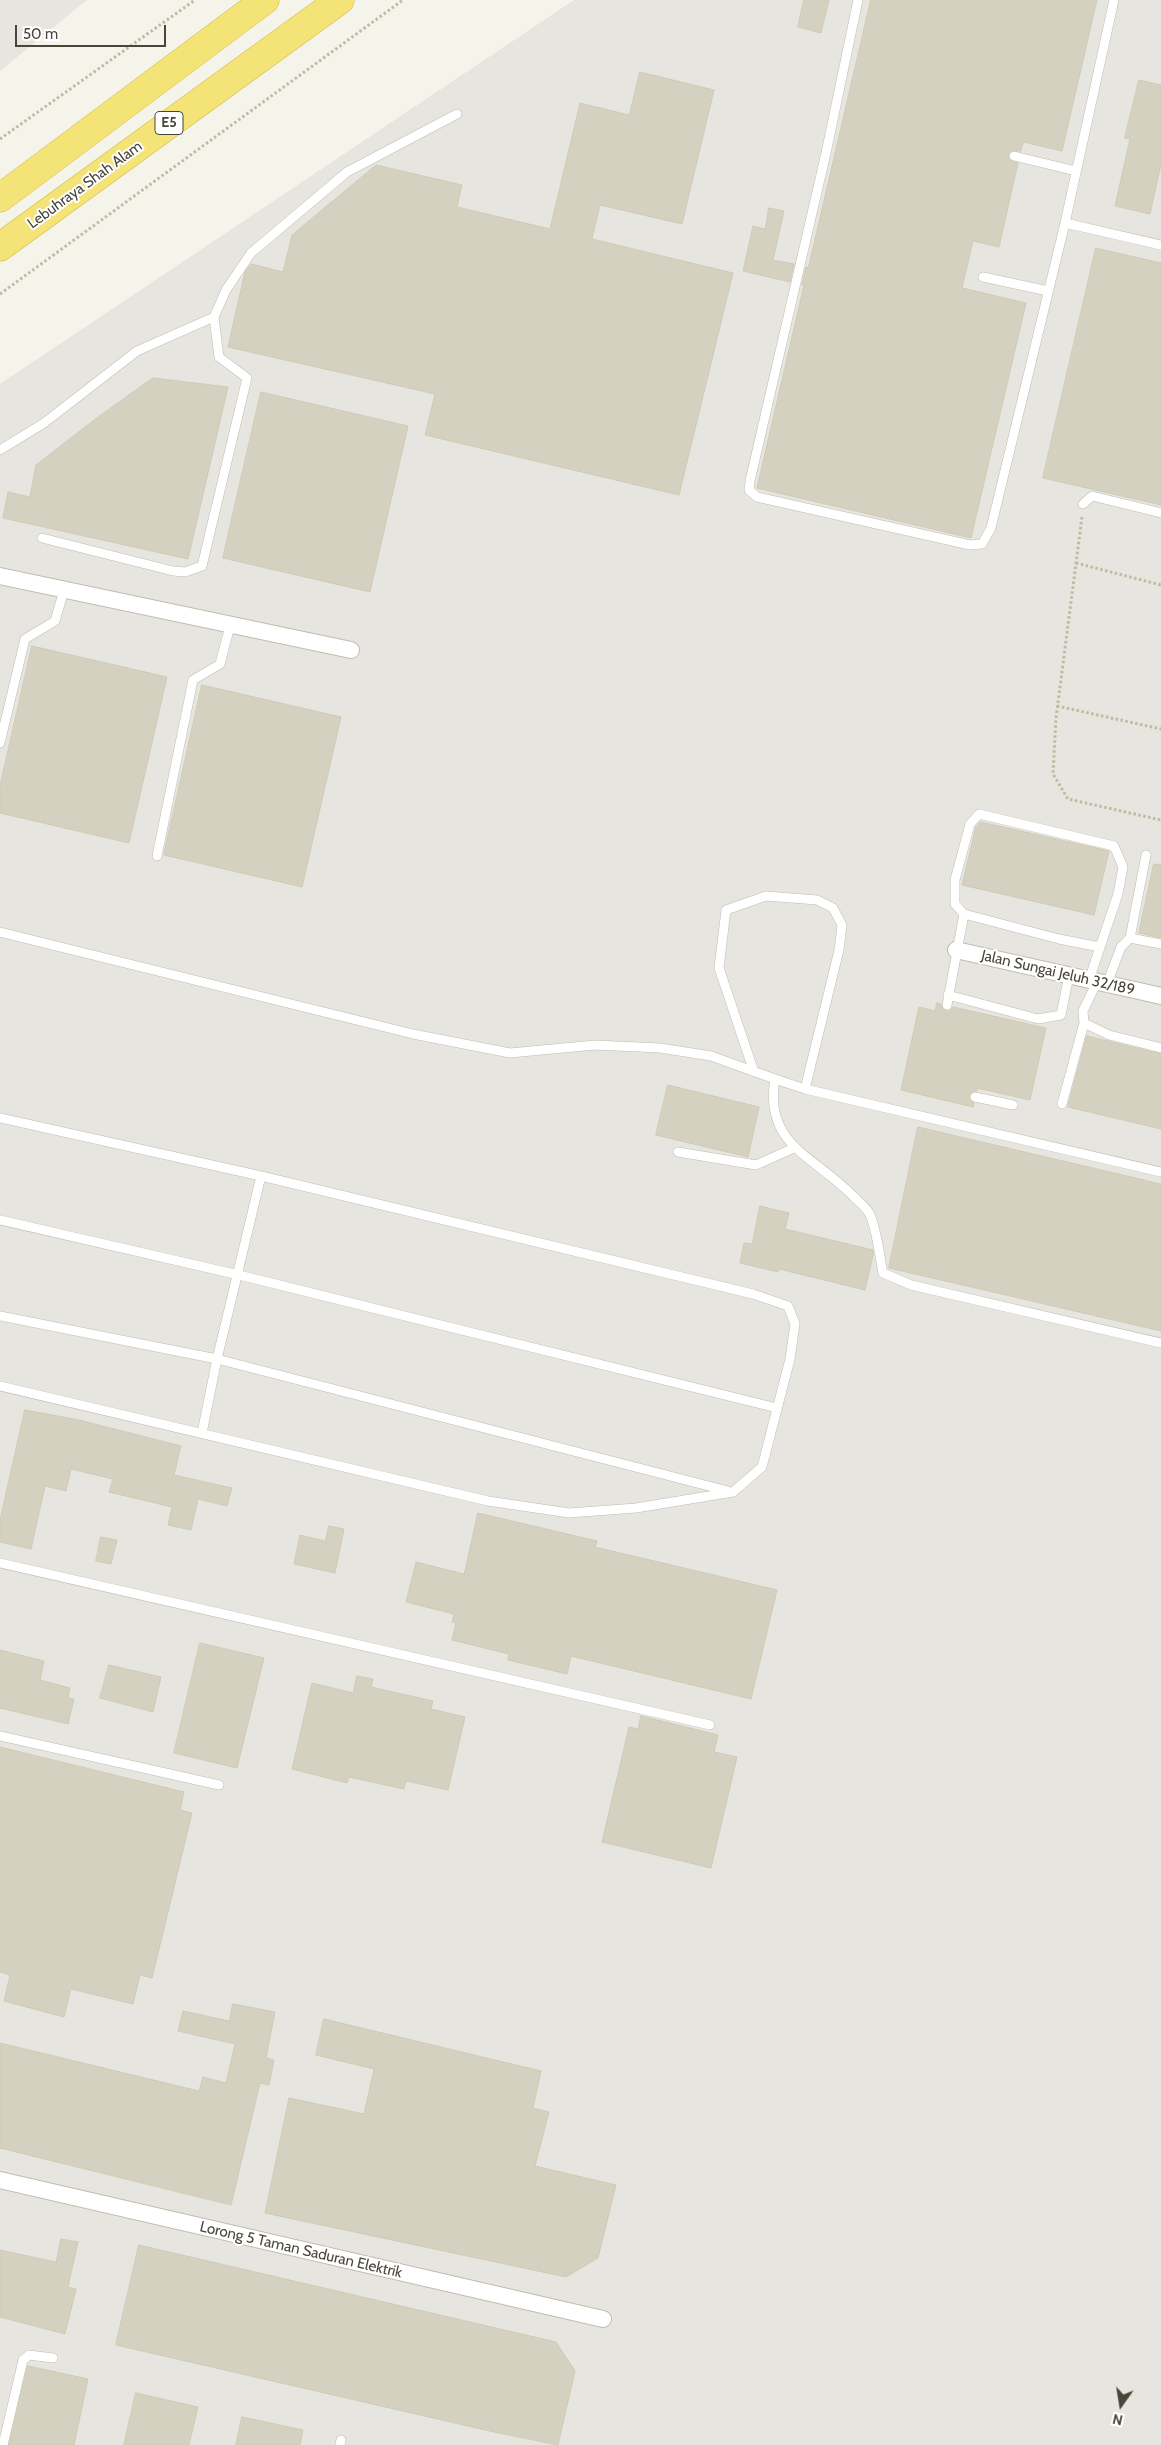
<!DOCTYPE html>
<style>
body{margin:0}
#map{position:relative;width:1161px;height:2445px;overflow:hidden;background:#f5f4eb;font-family:Cabin,sans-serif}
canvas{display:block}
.north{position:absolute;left:1096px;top:2380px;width:50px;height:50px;-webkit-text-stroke:4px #fff;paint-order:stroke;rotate:193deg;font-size:14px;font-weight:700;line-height:20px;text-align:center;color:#484539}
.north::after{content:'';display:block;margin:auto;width:18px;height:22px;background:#484539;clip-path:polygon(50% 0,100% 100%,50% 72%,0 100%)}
.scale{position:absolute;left:15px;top:25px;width:151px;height:22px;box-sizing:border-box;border:2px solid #484539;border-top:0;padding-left:6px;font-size:15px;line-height:18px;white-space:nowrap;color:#484539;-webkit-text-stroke:4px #fff;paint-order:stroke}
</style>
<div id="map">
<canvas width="1161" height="2445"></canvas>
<div class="north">N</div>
<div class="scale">50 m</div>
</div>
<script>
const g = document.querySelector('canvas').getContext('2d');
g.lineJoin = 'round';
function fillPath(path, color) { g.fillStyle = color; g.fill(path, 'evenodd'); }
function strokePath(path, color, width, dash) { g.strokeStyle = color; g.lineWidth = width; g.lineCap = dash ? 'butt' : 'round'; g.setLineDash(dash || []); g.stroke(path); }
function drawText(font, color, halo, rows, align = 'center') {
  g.font = font + ' Cabin,sans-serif'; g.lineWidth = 4; g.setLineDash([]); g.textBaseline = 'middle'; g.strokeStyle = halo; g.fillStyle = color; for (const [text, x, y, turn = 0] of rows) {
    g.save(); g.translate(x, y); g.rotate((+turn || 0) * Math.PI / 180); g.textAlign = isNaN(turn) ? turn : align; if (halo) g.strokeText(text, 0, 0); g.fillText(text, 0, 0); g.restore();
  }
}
const industrial = new Path2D(`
 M0 0H87L0 71Z
 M574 0H1161V2445H0V384Z`);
const building = new Path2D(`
 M804 0H829L821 33 798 27Z
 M871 0H1097L1062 151 1023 142 1021 151H1010L1008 155 1009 160 1018 163 999 247 973 241 962 288 1026 303 971 538 757 488 804 285H802L806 267 808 268Z
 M640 72 714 90 682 224 600 205 592 239 733 273 679 495 425 435 435 394 228 347 245 272 251 264 283 272 292 235 376 165 462 185 457 207 550 229 580 103 629 115Z
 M1139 80 1161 85V164L1150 214 1115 206 1130 139 1125 138Z
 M769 208 784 211 773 260 794 264 790 282 743 271 753 226 765 229Z
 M1096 248 1161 263V505L1043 478Z
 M153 378 228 387 188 559 3 518 8 492 30 497 36 465 94 420Z
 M261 392 408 426 370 592 223 558Z
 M32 646 167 677 129 843 0 813V786Z
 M202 685 341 717 302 887 164 855Z
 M981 822 1109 851 1094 915 962 885 976 827Z
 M1154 864 1161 865V938L1139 933Z
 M937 1003 941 1004 945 1011H950L953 1007 1046 1028 1030 1100 977 1088V1091H973L969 1095V1099L974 1103 973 1107 901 1090 919 1007 935 1011Z
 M1087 1036 1161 1054V1129L1068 1107Z
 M668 1085 759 1107 748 1157 656 1135Z
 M918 1127 1161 1184V1331L889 1268Z
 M760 1206 789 1213 785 1229 873 1250V1255L865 1290 779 1269 778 1272 740 1263 744 1243 752 1244Z
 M25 1410 79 1420 181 1446 174 1475 232 1488 227 1506 198 1499 191 1530 168 1525 172 1507 109 1492 113 1479 71 1469 66 1491 45 1486 31 1549 0 1542V1520Z
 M478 1513 597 1541 595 1547 777 1590 751 1699 571 1656 567 1674 508 1660 509 1654 452 1640 456 1623 452 1622 454 1614 406 1602 416 1562 464 1574Z
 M329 1526 344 1529 335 1573 294 1564 300 1535 325 1541Z
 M101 1537 117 1540 111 1564 96 1561Z
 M200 1643 264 1658 237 1768 174 1753Z
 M0 1650 44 1661 40 1680 70 1688 68 1698 74 1699 68 1724 0 1708Z
 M109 1665 161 1677 153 1712 100 1698Z
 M357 1676 373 1679 371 1687 433 1701 431 1709 465 1717 448 1790 406 1781 404 1789 349 1777 347 1783 292 1769 312 1683 353 1693Z
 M641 1716 718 1735 714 1752 737 1757 711 1868 602 1842 629 1727 638 1729Z
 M0 1747 184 1792 180 1810 192 1813 152 1978 140 1975 133 2004 71 1989 64 2017 4 2001 10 1975 0 1972Z
 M233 2004 275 2012 266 2058 274 2060 269 2085 260 2083 231 2205 0 2148V2043L199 2091 203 2077 226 2083 235 2044 178 2031 183 2011 229 2021Z
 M324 2019 541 2071 533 2108 549 2112 535 2166 616 2185 598 2258 566 2277 265 2213 289 2098 364 2114 374 2069 316 2055Z
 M61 2239 78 2242 68 2287 76 2289 65 2334 0 2317V2250L56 2262Z
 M139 2245 556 2342 575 2371 558 2445 494 2432 116 2345Z
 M28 2366 88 2379 74 2445H9Z
 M136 2393 198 2407 189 2445H124Z
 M242 2417 303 2430 300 2445H236Z`);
const path = new Path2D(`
 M0 139 195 0
 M0 294 403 0
 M1082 517 1056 718 1053 774 1068 799 1161 820
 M1076 563 1161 585
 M1057 706 1161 729`);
const service = new Path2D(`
 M858 0 826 153 750 481 749 490 757 497 970 545 982 544 991 528 1065 223 1161 245
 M1014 156 1076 171
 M1065 223 1114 0
 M983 277 1048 291
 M0 450 44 423 137 351 214 317
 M1083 504 1092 496 1161 513
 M42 538 173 571 185 572 202 566 247 378 219 357 214 317 226 290 251 253 347 172 457 114
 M0 743 25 639 55 621 64 590
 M157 856 193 680 220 664 230 626
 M0 932 413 1034 510 1053 595 1045 660 1048 711 1056 775 1079C763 1145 816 1157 853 1196 858 1201 866 1207 869 1213 876 1224 880 1259 883 1273L911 1285 1161 1343
 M1130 938 1146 855
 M1089 980 1118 894 1123 867 1114 846 979 814 970 824 955 880V904L964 914 1059 939 1100 947
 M1097 982 1083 1011 1084 1023 1109 1035 1161 1048
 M1107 984 1121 947 1130 938 1161 944
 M948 995 1038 1019 1061 1015 1069 975
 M947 1005 964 914
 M754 1072 719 968 726 910 766 896 817 900 833 908 842 925 839 950 805 1089
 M775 1079 805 1089 1161 1172
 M975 1097 1013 1105
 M1062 1104 1084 1023
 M0 1118 261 1176 753 1294 788 1306 795 1324 790 1359 762 1467 733 1492 636 1508 569 1513 488 1501 0 1386
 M678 1152 756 1165 794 1148
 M0 1220 239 1275 777 1408
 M0 1316 217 1359 728 1491
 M202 1433 217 1359 261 1176
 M0 1563 710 1725
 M0 1736 219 1785
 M3 2445 23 2360 29 2355 53 2358
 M340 2445 341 2440`);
const minor = new Path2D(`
 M0 576 351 650
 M956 950 1161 996
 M0 2180 603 2319`);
const motorway = new Path2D(`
 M0 198 265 0
 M0 247 340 0`);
const shields = [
 [169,123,28]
];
const shieldNames = [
 ["E5",169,123]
];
const streetNames = [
 ["Lebuhraya Shah Alam",85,185,-36],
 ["Jalan Sungai Jeluh 32/189",1058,973,13],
 ["Lorong 5 Taman Saduran Elektrik",301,2250,13]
];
fillPath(industrial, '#e7e5df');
fillPath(building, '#d5d1c1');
strokePath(building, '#d0cbb5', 1);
strokePath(service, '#c0bdae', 10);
strokePath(minor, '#c0bdae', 18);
strokePath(motorway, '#d3bb46', 29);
strokePath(path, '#c0bba0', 3, [2.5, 2.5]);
strokePath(service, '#fff', 9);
strokePath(minor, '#fff', 16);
strokePath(motorway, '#f4e377', 28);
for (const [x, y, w] of shields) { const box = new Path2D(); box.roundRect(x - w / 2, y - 11.5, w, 23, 4); g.fillStyle = '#fff'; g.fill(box); strokePath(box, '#484539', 1); }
drawText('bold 14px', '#484539', null, shieldNames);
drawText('15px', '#484539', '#fff', streetNames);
</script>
